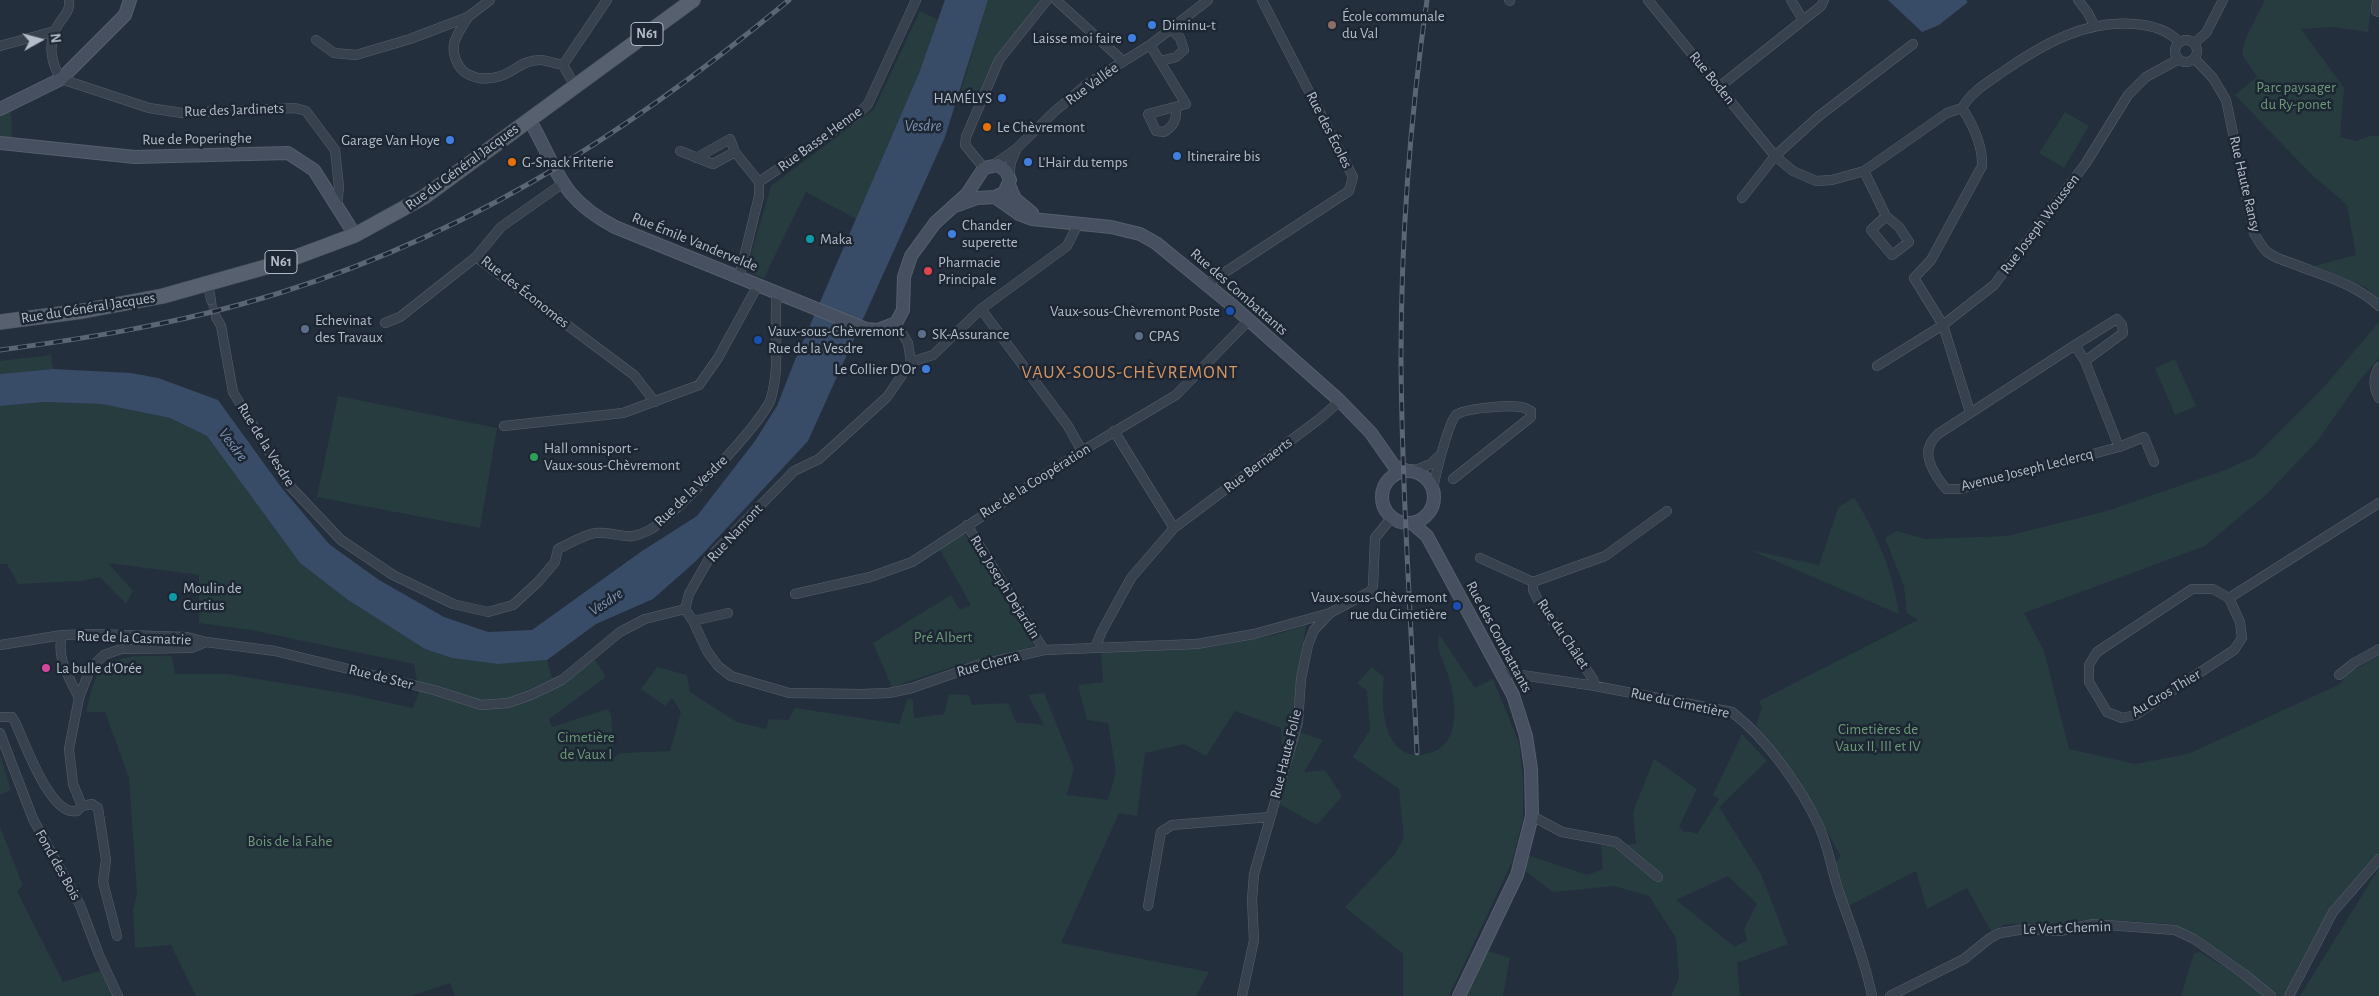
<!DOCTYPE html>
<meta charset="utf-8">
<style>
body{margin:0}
#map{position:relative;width:2379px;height:996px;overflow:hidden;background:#242f3e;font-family:"Alegreya Sans",sans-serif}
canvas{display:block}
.north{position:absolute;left:15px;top:15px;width:50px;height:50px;-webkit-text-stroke:4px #1d2633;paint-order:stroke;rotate:83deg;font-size:14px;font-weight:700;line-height:20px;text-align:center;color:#b4bcc9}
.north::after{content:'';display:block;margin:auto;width:18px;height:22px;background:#b4bcc9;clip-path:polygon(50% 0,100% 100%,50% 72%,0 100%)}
</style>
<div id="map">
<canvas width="2379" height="996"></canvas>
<div class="north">N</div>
</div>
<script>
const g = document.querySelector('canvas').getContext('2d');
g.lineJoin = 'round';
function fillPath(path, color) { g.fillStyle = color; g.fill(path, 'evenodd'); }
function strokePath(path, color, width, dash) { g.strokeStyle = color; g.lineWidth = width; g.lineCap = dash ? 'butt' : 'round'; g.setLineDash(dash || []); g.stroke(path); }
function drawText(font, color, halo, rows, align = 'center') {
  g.font = font + ' "Alegreya Sans",sans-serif'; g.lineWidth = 5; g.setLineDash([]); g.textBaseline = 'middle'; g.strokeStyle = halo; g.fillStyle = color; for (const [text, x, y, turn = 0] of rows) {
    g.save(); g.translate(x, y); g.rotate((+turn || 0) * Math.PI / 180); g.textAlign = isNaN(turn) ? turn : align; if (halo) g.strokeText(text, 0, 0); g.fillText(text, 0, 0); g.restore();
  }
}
const green = new Path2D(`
 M988 0H1047L999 60 986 89 972 99 960 94Z
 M2265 0H2372L2368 32 2331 27 2301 29 2344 88 2340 137 2356 141 2370 136H2379V303L2367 288 2314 266 2356 255 2347 205 2310 173 2235 95 2257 77 2242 54 2245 40Z
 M920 11 938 20 919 73 856 219 806 192 764 278 751 273 748 265 771 186 874 109Z
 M11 108 12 138 0 136V113Z
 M2065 112 2089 126 2064 168 2039 153Z
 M2379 322V358L2360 380 2319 439 2268 493 2205 546 2024 613 2044 651 2069 749 2135 764 2188 754 2340 684 2347 674 2379 655V854L2332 910 2286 994 2282 996 2274 994 2239 965 2174 924 2093 919 2058 925 2005 924 1992 933 1967 888 1927 909 1916 871 1848 906 1832 864 1841 857 1797 777 1756 725 1762 707 1759 701 1918 620 1907 613 1904 586 1885 538 1897 531 1925 539 2007 536 2107 511 2225 470 2254 457 2323 388Z
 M51 355 53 369 0 374V361Z
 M2175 359 2196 406 2175 415 2155 368Z
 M338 396 497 428 480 528 317 497Z
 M45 402 102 404 170 418 207 436 300 563 348 600 425 649 498 664 547 660 552 678 595 660 606 677 549 719 552 727 608 709 611 715 614 758 620 753 670 751 681 712 672 698 665 706 641 689 657 667 687 675 690 692 737 722 766 729 769 719 788 720 795 708 899 724 908 698 913 700 914 718 944 714 949 694 969 695 972 705 1008 703 1016 722 1044 725 1028 695 1044 693 1074 768 1067 795 1108 800 1116 772 1108 723 1087 720 1078 685 1103 682 1101 652 1212 647 1274 635 1306 625 1291 729 1323 740 1304 772 1325 770 1342 796 1317 825 1274 801 1283 761 1281 728 1235 711 1206 756 1184 744 1145 753 1137 816 1119 813 1061 943 1209 972 1196 996H455L450 983 411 996H196L171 945 135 948 133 910 137 893 129 778 105 712H86C89 701 91 688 96 678 108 651 148 657 172 656L175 674H227L343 693 413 708 419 693 414 664 251 630 199 623V575L108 563 133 591 126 604 100 577 81 581 18 584 7 564H0V406Z
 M1854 497C1877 535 1892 569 1899 614L1750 550 1819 565 1838 508Z
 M964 533 1035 646 949 668 892 687 873 643 951 595 960 610 971 605 939 548Z
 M1439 634 1475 688 1493 679 1519 743 1523 779V819L1512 862 1449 996H1403V954L1345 907 1394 855 1404 838 1399 789 1353 757 1370 730 1367 691 1357 683 1372 667 1384 677C1381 704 1382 755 1419 755 1428 754 1438 751 1444 745 1459 728 1455 698 1449 678 1445 663 1435 650 1439 634Z
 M1742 734 1767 761 1719 807 1761 874 1788 944 1737 963 1740 996H1671L1679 978 1676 938 1649 896 1614 886 1553 892 1524 870 1527 855 1587 875 1603 869 1601 846 1636 844 1633 812 1654 759 1697 789 1679 827 1686 833 1687 831 1697 834 1719 799 1713 795ZM1728 876 1757 904 1744 929 1747 940 1735 947 1676 900Z
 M0 754 11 790 0 795Z
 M0 827 23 886 17 891 63 982 106 969 118 996H0Z
 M2379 868V996H2300Z
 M1484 950 1510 958 1503 996H1462Z
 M2200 952 2252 984 2265 996H2181L2194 953Z`);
const water = new Path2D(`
 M945 0H988L945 137 808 441 696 561 653 599 596 624 547 660 498 664 452 658 425 649 348 600 300 563 207 436 170 418 102 404 45 402 0 406V374L53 369 131 373 158 378 218 400 281 487 329 544 379 580 444 617 488 632 532 630 642 551 697 516 755 441 777 406 795 360 919 73Z
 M1888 0H1966L1968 2 1939 25 1922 32Z`);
const streetTunnel = new Path2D(`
 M211 300 216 317`);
const street = new Path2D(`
 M69 0C71 14 59 19 55 31 48 47 52 65 61 79L149 108 182 113 295 108 306 111 335 150 339 187 337 206
 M1056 0 1123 61
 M1509 0 1510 1
 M1648 0 1775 156 1793 171 1816 181 1832 180 1864 171 1947 113 1962 108C1972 91 1988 82 2004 71 2043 44 2085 20 2134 24 2151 25 2167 29 2179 42
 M1791 0 1803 20
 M2078 0 2088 13 2094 25
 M2377 0 2376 11 2379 12
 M468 17C457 36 447 45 459 66 463 73 470 76 478 78 510 82 516 60 540 60 547 60 556 64 563 65L575 86
 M2175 51a11 11 0 1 1 22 0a11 11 0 1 1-22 0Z
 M316 40 334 53 356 55 410 39 468 17 490 0
 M2194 43 2206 33 2223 0
 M1150 45 1186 104 1148 114 1156 131 1164 132C1174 126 1177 119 1176 108
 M0 46 55 31
 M2194 58 2213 78 2226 100 2254 233C2258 240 2261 246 2267 252 2276 259 2289 262 2299 266 2328 277 2356 285 2379 306
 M1161 61 1176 57 1184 50 1180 38 1171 29
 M563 65 607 0
 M1719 87 1821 6 1824 0
 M1962 108C1973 125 1983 146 1982 166L1931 260 1914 278 1943 325 1970 412
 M680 151 713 164 735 152
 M696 158 730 139 735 152 759 182
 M993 165 1016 149 1054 112 1087 84 1150 45 1208 0
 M984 168 965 145 966 137 999 60 1047 0
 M1864 171 1886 216 1871 230 1892 255 1909 242 1899 227 1886 216
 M1009 176 1011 162 1016 150
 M759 182 857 115 868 104 916 0
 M562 184 501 227 476 257 634 375 655 402
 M1742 198 1775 156 1819 116 1913 44
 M739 278 759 196V182
 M1207 284 1349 191 1353 177 1262 0
 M208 285 211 300
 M981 309 1068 426 1082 451
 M216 317 221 326 233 392 289 485 341 540 393 575 453 604 488 612 513 605 538 582 555 562 558 549C567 545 587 533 596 533 619 531 625 544 651 529 672 518 766 419 771 398 781 364 773 328 777 293
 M385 323 400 317 476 257
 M896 323 908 343 911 362
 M2075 345 2085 361 2119 447 1960 489H1946C1938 479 1925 461 1929 448 1930 443 1934 438 1938 434Z
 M2075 345 2117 319 2122 325 2123 333 2085 361
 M911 362 933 355 981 309 1067 246 1078 224
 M1877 366 1943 325 1994 285 2086 163 2128 95 2146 77 2179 59
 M2379 367C2373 378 2373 386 2379 398
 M504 426 623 413 699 385 718 358 758 285
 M1114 431 1174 528
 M2119 447 2144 437 2154 462
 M1413 471 1431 464 1440 455
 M1433 492C1434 479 1448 424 1456 415 1465 408 1509 405 1521 407 1524 407 1528 410 1531 411V417L1453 479
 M967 525 1044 650
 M1480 558 1533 582 1605 556 1667 511
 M1533 582V590L1538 600 1593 679 1595 686
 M2192 589H2213L2229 598 2240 622 2242 638 2234 650 2135 715 2122 718 2107 712 2089 682V665L2097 652Z
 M795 594 870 577 912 562 1082 451 1176 395 1249 320
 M2229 598 2379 503
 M685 609 693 621 707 651 718 666 731 676 789 693 861 694 889 693 912 688 978 665 1044 650 1197 644 1254 634 1330 613
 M685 609 689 594 710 557 794 471 819 459 887 397 911 362
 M693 621 728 613
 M62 635C56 659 69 677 79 698
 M0 645 62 635 94 634 187 637 206 642 275 651 434 690 481 705 508 703 531 695 562 680 620 632 645 619 685 609
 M1095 648 1102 631 1131 578 1174 528 1318 420 1340 401
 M1502 672 1595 686 1732 712C1766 738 1801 787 1819 826 1829 848 1832 873 1840 895 1852 929 1865 961 1872 996
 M2339 675 2354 663 2379 649
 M0 717H12L15 722C24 740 50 817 77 811L82 806 73 784 69 749 79 698 90 669 104 655 121 649 191 648 206 642
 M0 733 33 819 80 905 99 955 118 996
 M82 806 92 804 98 808 106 860 103 882 117 936
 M1532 816 1562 832 1616 842 1658 877
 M1148 906 1161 832 1172 825 1270 817
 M1242 996 1254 940 1252 900 1254 874 1298 722 1301 679 1308 645 1314 630 1330 613 1371 591 1373 586 1375 538 1392 517
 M1890 996 1964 959 1990 938 2000 933 2025 929 2060 931 2093 924 2175 930 2194 939 2244 974 2271 996
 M2289 996 2333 912 2379 859`);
const secondary = new Path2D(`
 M0 109 61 79 125 15 130 0
 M529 119C558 169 559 198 615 227L866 329 878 330 896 323 903 310 904 277 911 256 935 223 967 194 984 168 998 165 1006 171 1010 180 1004 193 995 197 977 198 958 205
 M0 143 135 157 288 153 314 170 355 235
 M1009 185 1015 199 1032 213
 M995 197 1019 214 1032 219 1111 227 1140 234 1156 243 1233 306 1340 401 1371 433 1394 466 1405 470
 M1382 497a26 26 0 1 1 52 0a26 26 0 1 1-52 0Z
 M1412 523 1427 536 1513 695 1526 736 1531 769 1532 816 1517 875 1459 996`);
const primary = new Path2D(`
 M0 322 83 311 163 296 280 263 355 235 424 197 693 0`);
const rail = new Path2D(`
 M0 350C82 339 163 326 242 304 452 246 623 138 789 0
 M1417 753C1411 622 1402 490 1401 359 1401 239 1410 119 1427 0`);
const markers = [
 [1152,25,5,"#3f7fe0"],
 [1332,25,5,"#8d6e63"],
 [1132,38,5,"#3f7fe0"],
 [1002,98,5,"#3f7fe0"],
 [987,127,5,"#e8710a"],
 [450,140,5,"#3f7fe0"],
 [1177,156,5,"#3f7fe0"],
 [512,162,5,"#e8710a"],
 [1028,162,5,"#3f7fe0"],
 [952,234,5,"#3f7fe0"],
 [810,239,5,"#0f9aa8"],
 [928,271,5,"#e0444e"],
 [1230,311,5,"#1a4fb4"],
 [305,329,5,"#5c6f8a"],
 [922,334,5,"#5c6f8a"],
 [1139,336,5,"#5c6f8a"],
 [758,340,5,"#1a4fb4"],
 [926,369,5,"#3f7fe0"],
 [534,457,5,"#2e9e5b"],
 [173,597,5,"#0f9aa8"],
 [1457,606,5,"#1a4fb4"],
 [46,668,5,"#d1479c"]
];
const shields = [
 [647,34,32],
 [281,262,32]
];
const shieldNames = [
 ["N61",647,34],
 ["N61",281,262]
];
const poiNames = [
 ["École communale",1342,16],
 ["du Val",1342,33],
 ["Diminu-t",1162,25],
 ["Laisse moi faire",1122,38,"right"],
 ["HAMÉLYS",992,98,"right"],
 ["Le Chèvremont",997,127],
 ["Garage Van Hoye",440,140,"right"],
 ["Itineraire bis",1187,156],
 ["G-Snack Friterie",522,162],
 ["L'Hair du temps",1038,162],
 ["Chander",962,225],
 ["superette",962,242],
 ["Maka",820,239],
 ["Pharmacie",938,262],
 ["Principale",938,279],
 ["Vaux-sous-Chèvremont Poste",1220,311,"right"],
 ["Echevinat",315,320],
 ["des Travaux",315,337],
 ["Vaux-sous-Chèvremont",768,331],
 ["Rue de la Vesdre",768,348],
 ["SK-Assurance",932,334],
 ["CPAS",1149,336],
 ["Le Collier D'Or",916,369,"right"],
 ["Hall omnisport -",544,448],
 ["Vaux-sous-Chèvremont",544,465],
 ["Moulin de",183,588],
 ["Curtius",183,605],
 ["Vaux-sous-Chèvremont",1447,597,"right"],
 ["rue du Cimetière",1447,614,"right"],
 ["La bulle d'Orée",56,668]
];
const streetNames = [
 ["Rue Boden",1712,78,51],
 ["Rue Vallée",1092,84,-36],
 ["Rue des Jardinets",234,110,-2],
 ["Rue des Écoles",1329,130,63],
 ["Rue de Poperinghe",197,139,-1],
 ["Rue Basse Henne",820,139,-36],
 ["Rue du Général Jacques",462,167,-36],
 ["Rue Haute Ransy",2245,184,77],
 ["Rue Joseph Woussen",2040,224,-53],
 ["Rue Émile Vandervelde",695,242,22],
 ["Rue des Économes",525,292,38],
 ["Rue des Combattants",1239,292,41],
 ["Rue du Général Jacques",88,308,-9],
 ["Rue de la Vesdre",266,445,58],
 ["Rue Bernaerts",1258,465,-37],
 ["Avenue Joseph Leclercq",2027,470,-14],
 ["Rue de la Coopération",1035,481,-32],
 ["Rue de la Vesdre",691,491,-44],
 ["Rue Namont",735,533,-47],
 ["Rue Joseph Dejardin",1005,587,58],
 ["Rue du Châlet",1563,634,56],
 ["Rue des Combattants",1499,637,62],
 ["Rue de la Casmatrie",134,638,2],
 ["Rue Cherra",988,664,-15],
 ["Rue de Ster",381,677,14],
 ["Au Gros Thier",2166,693,-31],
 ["Rue du Cimetière",1680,703,12],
 ["Rue Haute Folie",1286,754,-76],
 ["Fond des Bois",58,865,61],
 ["Le Vert Chemin",2067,928,-2]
];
const parkNames = [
 ["Parc paysager",2296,87],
 ["du Ry-ponet",2296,104],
 ["Pré Albert",943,637],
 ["Cimetières de",1878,729],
 ["Vaux II, III et IV",1878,746],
 ["Cimetière",586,737],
 ["de Vaux I",586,754],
 ["Bois de la Fahe",290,841]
];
const waterNames = [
 ["Vesdre",923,126],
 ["Vesdre",233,445,53],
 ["Vesdre",606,602,-33]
];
const quarterNames = [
 ["VAUX-SOUS-CHÈVREMONT",1130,373]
];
fillPath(green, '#263c3f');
fillPath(water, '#394c67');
strokePath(streetTunnel, '#3a4453', 9, [9, 4.5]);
strokePath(street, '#565f6c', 10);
strokePath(secondary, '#565f6c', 14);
strokePath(primary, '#414a57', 16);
strokePath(street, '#38414e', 9);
strokePath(secondary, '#465061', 12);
strokePath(primary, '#56606e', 15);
strokePath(rail, '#5a6575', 5);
strokePath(rail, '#1d2633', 3, [9]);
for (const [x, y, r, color] of markers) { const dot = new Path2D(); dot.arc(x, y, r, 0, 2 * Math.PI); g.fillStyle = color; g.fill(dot); strokePath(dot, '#1d2633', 2); }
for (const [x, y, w] of shields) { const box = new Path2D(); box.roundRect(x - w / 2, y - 11.5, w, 23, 4); g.fillStyle = '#1d2633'; g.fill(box); strokePath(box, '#b4bcc9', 1); }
drawText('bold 14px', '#b4bcc9', null, shieldNames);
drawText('15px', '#b4bcc9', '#1d2633', poiNames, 'left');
drawText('15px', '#b4bcc9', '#1d2633', streetNames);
drawText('15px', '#6b9a76', '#1d2633', parkNames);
drawText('italic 16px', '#7c92b1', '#1d2633', waterNames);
g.letterSpacing = '1px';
drawText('18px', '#d59563', '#1d2633', quarterNames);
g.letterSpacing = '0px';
</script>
